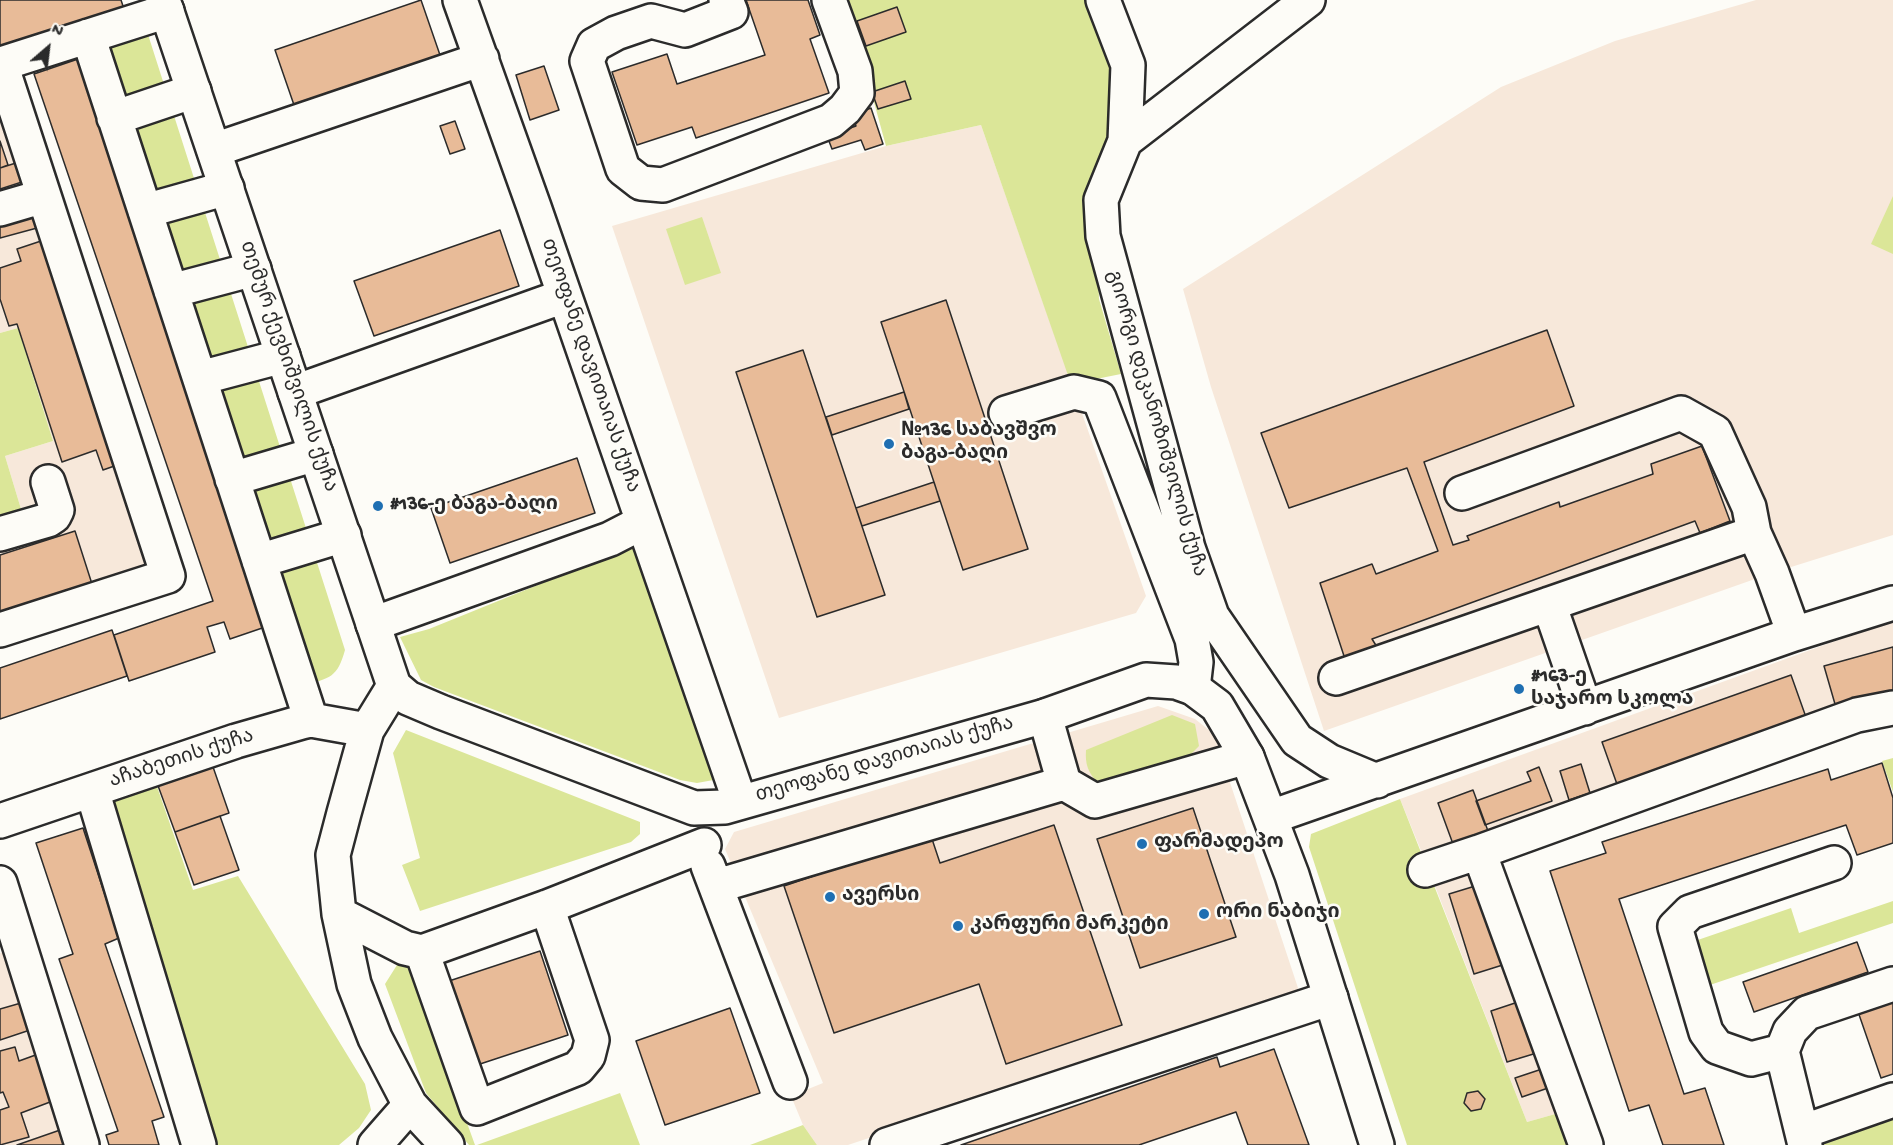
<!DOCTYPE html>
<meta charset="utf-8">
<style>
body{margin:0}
#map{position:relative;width:1893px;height:1145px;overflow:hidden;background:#fdfcf7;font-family:"Gochi Hand",sans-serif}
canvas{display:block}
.north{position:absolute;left:18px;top:18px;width:60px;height:60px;-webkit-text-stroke:4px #fdfcf7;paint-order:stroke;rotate:28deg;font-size:16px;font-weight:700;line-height:24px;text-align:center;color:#2b2b2b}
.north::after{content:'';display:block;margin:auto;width:21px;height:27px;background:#2b2b2b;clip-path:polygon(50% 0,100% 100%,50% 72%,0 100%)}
</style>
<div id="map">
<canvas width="1893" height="1145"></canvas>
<div class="north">N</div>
</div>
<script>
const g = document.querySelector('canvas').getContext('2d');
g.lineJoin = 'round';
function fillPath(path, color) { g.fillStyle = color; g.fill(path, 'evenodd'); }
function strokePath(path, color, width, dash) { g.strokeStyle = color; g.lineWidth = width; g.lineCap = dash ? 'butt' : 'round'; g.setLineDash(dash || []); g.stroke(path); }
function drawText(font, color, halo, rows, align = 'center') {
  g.font = font + ' "Gochi Hand","Noto Sans Georgian",sans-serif'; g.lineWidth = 5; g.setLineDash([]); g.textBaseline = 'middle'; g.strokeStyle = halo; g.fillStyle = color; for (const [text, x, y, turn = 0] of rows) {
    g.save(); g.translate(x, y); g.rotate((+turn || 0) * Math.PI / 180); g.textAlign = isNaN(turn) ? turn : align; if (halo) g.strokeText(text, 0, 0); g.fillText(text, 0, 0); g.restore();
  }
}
const built = new Path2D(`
 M1756 0H1893V535L1772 573 1324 731 1211 387 1183 289 1501 87 1615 41Z
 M0 73 34 180 0 191Z
 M981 125 1146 596 1136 613 779 718 612 226 886 146Z
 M36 204 158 571 0 621V516L21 509 5 456 53 441 18 328 0 333V215Z
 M1893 620V702L1426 863 1400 799Z
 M1158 706 1195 719 1214 734 1300 994 848 1145H817L803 1125 791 1096 823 1083 725 849 734 832Z
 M1477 866 1566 1111 1527 1122 1433 881Z
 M11 949 73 1145H0V953Z`);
const green = new Path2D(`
 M846 0H1099L1124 66 1120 137 1095 198 1099 299 1121 374 1071 384 981 125 886 146Z
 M144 22 345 650C337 678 331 677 304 686L94 39Z
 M1893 196V254L1871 244Z
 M702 217 721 273 685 285 666 229Z
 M18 328 53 441 5 456 21 509 0 516V333Z
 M634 546 719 779 697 783 680 780 434 687 421 680 400 637 429 629Z
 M1172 715 1195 724 1199 746 1189 756 1097 782C1088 772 1085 764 1086 750Z
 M406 730 640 822V834L631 842 420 911 402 865 420 858 393 753Z
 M1893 758V792L1882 761Z
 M154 778 193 890 238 876 365 1084 371 1110 359 1128 339 1145H208L109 789Z
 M1400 799 1527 1122 1566 1111 1571 1145H1407L1309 847 1311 834Z
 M1893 901V923L1704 987 1689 943 1791 908 1799 933Z
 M409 963 475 1145H469L426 1093 385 984 397 965Z
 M620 1093 640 1145H477Z
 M1893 1108V1145H1811Z
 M803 1125 817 1145H750Z`);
const building = new Path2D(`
 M0 0H121L126 15 0 55Z
 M421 0 440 55 294 105 275 50Z
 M746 0H808L820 35 810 39 829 93 696 138 692 127 637 145 612 72 667 54 677 84 765 55Z
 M897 7 906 32 866 46 857 21Z
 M81 58 274 624 230 639 224 622 207 627 215 652 129 681 114 635 213 601 34 74Z
 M544 66 559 110 530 120 516 75Z
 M905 81 911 99 878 109 872 92Z
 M871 108 883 144 865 150 861 140 832 149 827 136 856 126 852 115Z
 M455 121 465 149 450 154 440 126Z
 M0 141 8 165 0 168Z
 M19 162 25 181 0 189V168Z
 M31 210 37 228 0 238V219Z
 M500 230 519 286 374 336 354 281Z
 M47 239 120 464 103 470 96 450 62 462 17 324 9 326 0 299V268L21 261 17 249Z
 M946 300 1028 549 963 570 881 322Z
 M1547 330 1574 406 1424 462 1453 545 1469 540 1467 536 1559 502 1560 507 1653 474 1651 464 1702 446 1730 521 1700 533 1695 521 1372 639 1377 647 1345 659 1320 583 1372 564 1376 574 1438 551 1407 468 1289 508 1261 433Z
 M803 350 885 595 817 617 736 372Z
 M904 392 909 409 832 435 826 417Z
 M577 458 595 513 450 563 431 508Z
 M934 482 940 501 862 526 856 508Z
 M75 531 92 584 0 613V555Z
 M112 630 127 676 0 719V668Z
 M1893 647V696L1837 711 1824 666Z
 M1791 675 1807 720 1618 787 1602 742Z
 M1882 763 1893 798V843L1857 855 1846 825 1619 899 1684 1094 1705 1088 1724 1145H1663L1649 1105 1629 1111 1550 871 1606 853 1602 842 1828 769 1831 780Z
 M212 764 229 813 175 832 157 783Z
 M1581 764 1590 793 1569 800 1560 771Z
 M1539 767 1552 801 1485 825 1476 801 1531 781 1527 772Z
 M1473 790 1488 831 1453 844 1438 803Z
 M1193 808 1236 937 1140 968 1097 839Z
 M220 816 239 870 194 885 175 832Z
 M1054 825 1122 1025 1006 1064 979 984 834 1033 784 886 931 836 940 863Z
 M83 828 119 938 105 944 164 1117 152 1121 159 1145H109L106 1135 118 1131 59 959 73 954 36 843Z
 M1485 883 1509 963 1474 974 1449 894Z
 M1857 942 1868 972 1754 1012 1743 982Z
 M540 951 568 1035 474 1066 446 982Z
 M1893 990V1074L1881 1078 1855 1003Z
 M1524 1000 1540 1052 1507 1062 1491 1011Z
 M21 1003 30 1030 0 1040V1009Z
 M730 1008 760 1093 665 1125 636 1041Z
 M15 1047 19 1061 41 1053 58 1099 21 1113 29 1137 0 1145V1110L9 1107 3 1092 0 1093V1051Z
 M1274 1049 1309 1145H1248L1236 1112 1139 1145H961L1217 1057 1220 1067Z
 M1545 1068 1551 1087 1522 1097 1515 1078Z
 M1478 1091 1485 1099 1481 1109 1471 1111 1464 1103 1467 1093Z
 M63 1129 68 1145H17Z`);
const minor = new Path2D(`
 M460 0 534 207 740 802
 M726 0 731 12 685 30 651 21 616 33 594 45 587 61 623 169 641 183 663 185 831 121 845 109 857 93 855 71 829 0
 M1103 0 1128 65 1125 141 1101 200 1103 236 1188 548 1212 616 1297 740 1329 761 1377 781
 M88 36 311 720
 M114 118 194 91
 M1125 141 1308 0
 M214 150 482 59
 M0 209 44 196
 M145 211 227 188
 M171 291 254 269
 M200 378 283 356
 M295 392 564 296
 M1006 413 1074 392 1099 398 1192 639 1196 662 1193 688
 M232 479 316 454
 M1462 493 1681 413 1715 432 1749 507 1754 533 1772 573 1794 634
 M0 534 48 520 54 516 57 510 48 482
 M259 561 344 535
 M1549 604 1585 708
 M373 624 610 539 643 522
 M0 630 168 576 1 64 167 11
 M1336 678 1754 533
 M394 686 367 730 344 813 333 855 339 914 354 984 375 1038 410 1105 447 1145
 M1045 716 1064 783 1095 801 1247 757
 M92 790 199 1145
 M1271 817 1794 634 1893 603
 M0 821 236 741 302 722 311 720 367 730
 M708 866 790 1082
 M1425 870 1479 852
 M0 883 82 1145
 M717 886 1064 783
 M339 914 405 948 422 952 547 907 704 845
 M422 952 477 1108 578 1068 588 1056 592 1040 547 907
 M1782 1051 1751 1059 1717 1047 1706 1032 1675 927 1690 912 1834 863
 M1802 1132 1893 1100
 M375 1145 410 1105
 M887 1145 1331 998
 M1586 1145 1479 852 1857 715 1893 708
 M1805 1145 1782 1051 1790 1031 1807 1013 1893 984`);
const major = new Path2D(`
 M163 0 394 686 408 698 441 712 694 808 725 807 1045 716 1146 680 1176 682 1193 688 1217 706 1247 757 1292 875 1377 1145`);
const markers = [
 [889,444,6,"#1f6fb2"],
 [378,506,6,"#1f6fb2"],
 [1519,689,6,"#1f6fb2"],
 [1142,844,6,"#1f6fb2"],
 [830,897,6,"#1f6fb2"],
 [1204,914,6,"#1f6fb2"],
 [958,926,6,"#1f6fb2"]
];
const streetNames = [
 ["თეოფანე დავითაიას ქუჩა",589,366,71],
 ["თემურ ქევხიშვილის ქუჩა",287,367,71],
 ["გიორგი დეკანოზიშვილის ქუჩა",1155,424,74],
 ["აჩაბეთის ქუჩა",182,760,-18],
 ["თეოფანე დავითაიას ქუჩა",885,761,-16]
];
const poiNames = [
 ["№136 საბავშვო",901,432],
 ["ბაგა-ბაღი",901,455],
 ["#136-ე ბაგა-ბაღი",390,506],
 ["#163-ე",1531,678],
 ["საჯარო სკოლა",1531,701],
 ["ფარმადეპო",1154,844],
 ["ავერსი",842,897],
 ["ორი ნაბიჯი",1216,914],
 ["კარფური მარკეტი",970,926]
];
fillPath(built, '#f7e8da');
fillPath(green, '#dbe698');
fillPath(building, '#e8bb98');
strokePath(building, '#2b2b2b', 1.5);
strokePath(minor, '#2b2b2b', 38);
strokePath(major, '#2b2b2b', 38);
strokePath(minor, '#fdfcf7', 33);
strokePath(major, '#fdfcf7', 33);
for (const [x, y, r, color] of markers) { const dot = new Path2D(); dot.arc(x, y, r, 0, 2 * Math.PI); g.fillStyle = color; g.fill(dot); strokePath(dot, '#fdfcf7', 2); }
drawText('20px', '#2b2b2b', '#fdfcf7', streetNames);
drawText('bold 20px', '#2b2b2b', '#fdfcf7', poiNames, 'left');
</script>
